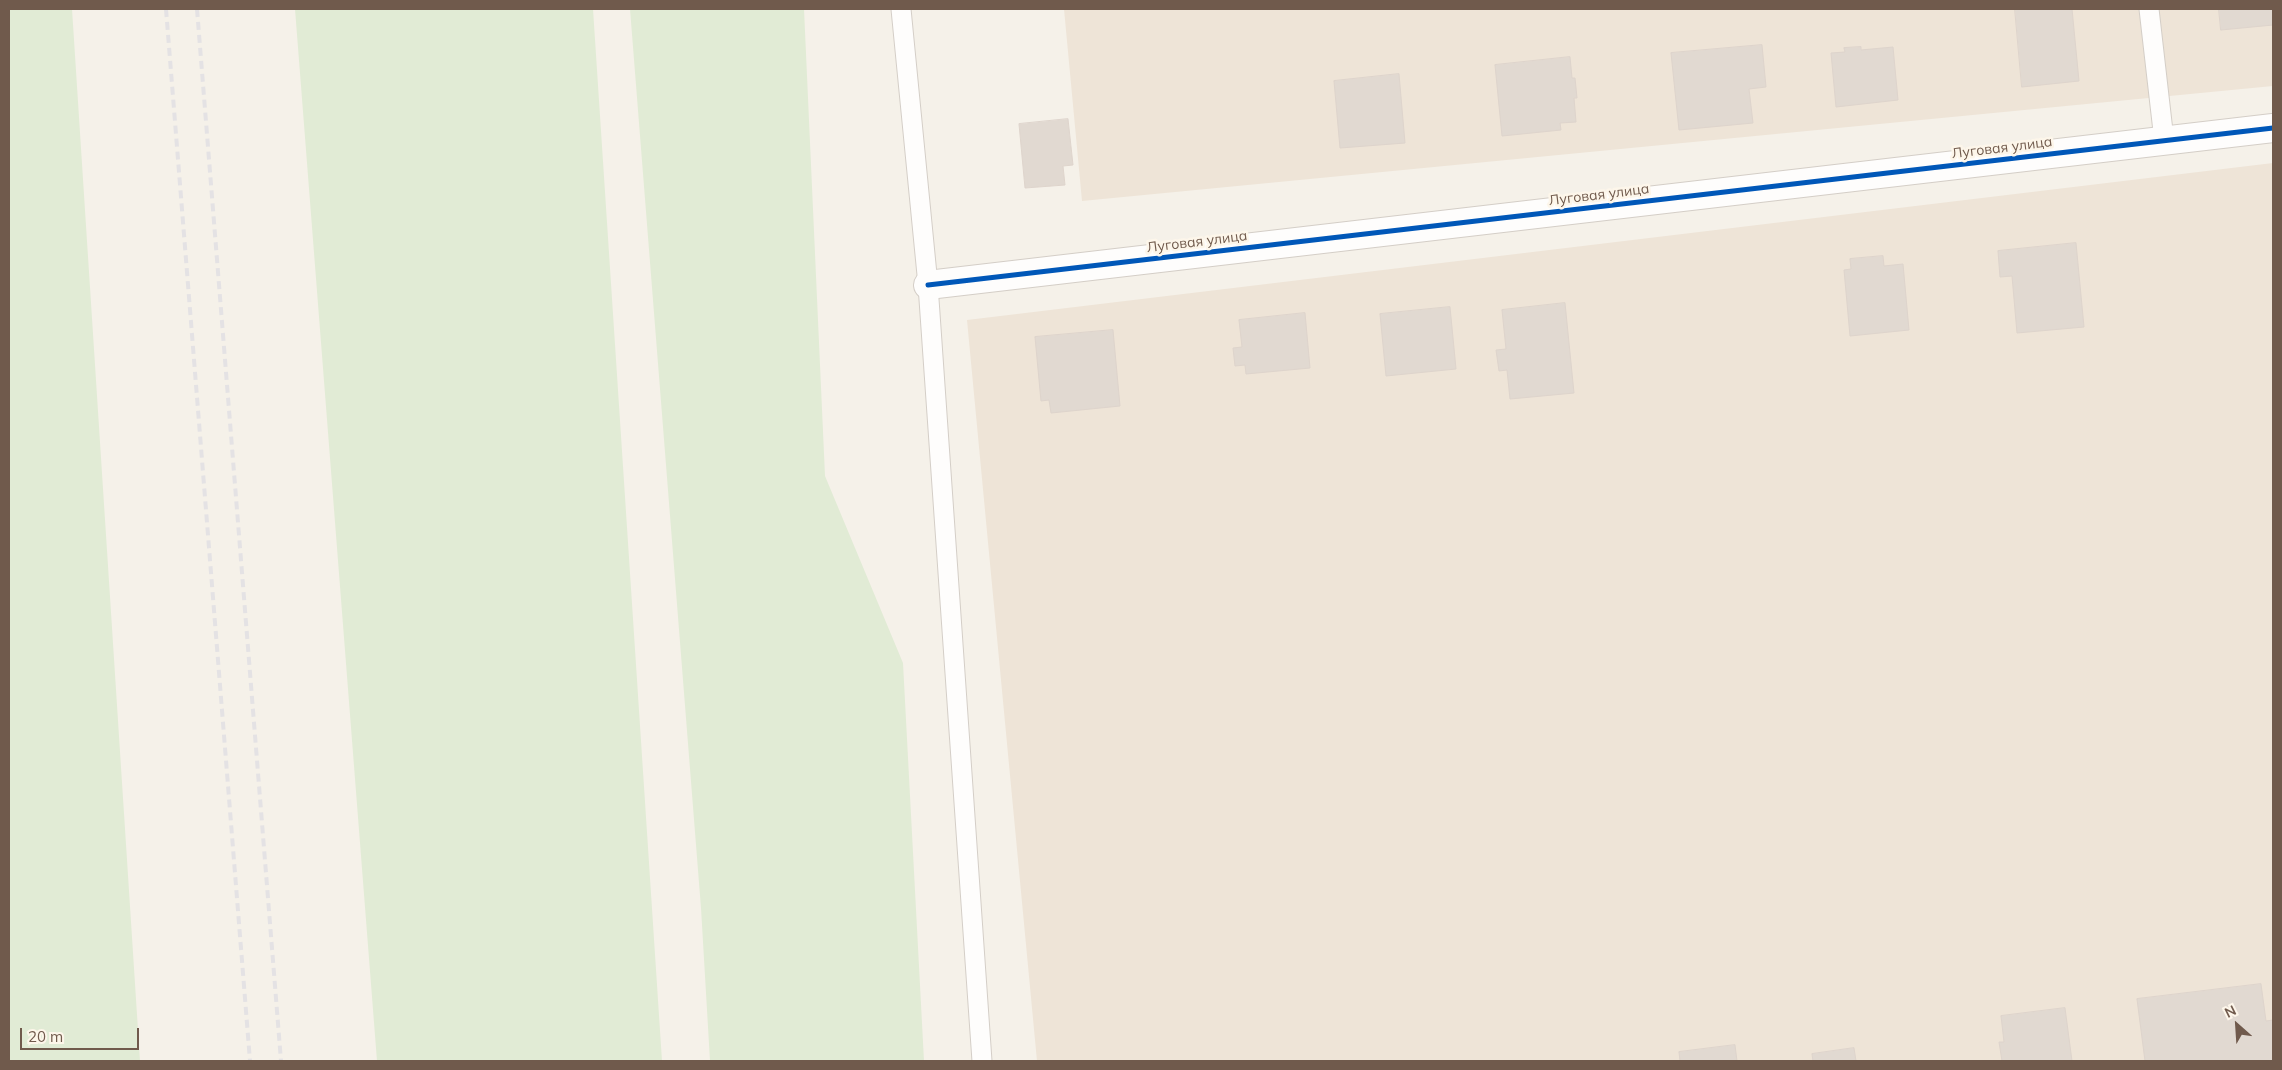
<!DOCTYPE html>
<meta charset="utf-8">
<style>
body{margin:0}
#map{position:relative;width:2282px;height:1070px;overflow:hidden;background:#f5f1e9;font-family:Mulish,sans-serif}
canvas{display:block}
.frame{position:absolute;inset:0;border:10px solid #705a4c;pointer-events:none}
.north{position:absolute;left:2212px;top:1000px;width:50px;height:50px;-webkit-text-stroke:4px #fdf6ea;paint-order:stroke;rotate:334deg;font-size:14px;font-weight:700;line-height:20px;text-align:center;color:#705a4c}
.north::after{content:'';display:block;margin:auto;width:18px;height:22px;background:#705a4c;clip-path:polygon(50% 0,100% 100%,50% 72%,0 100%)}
.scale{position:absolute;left:20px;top:1028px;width:119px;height:22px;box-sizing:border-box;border:2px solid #705a4c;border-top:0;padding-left:6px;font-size:15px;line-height:18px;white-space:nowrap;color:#705a4c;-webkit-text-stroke:4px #fdf6ea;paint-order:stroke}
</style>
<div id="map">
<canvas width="2282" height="1070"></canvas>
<div class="frame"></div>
<div class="north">N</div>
<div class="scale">20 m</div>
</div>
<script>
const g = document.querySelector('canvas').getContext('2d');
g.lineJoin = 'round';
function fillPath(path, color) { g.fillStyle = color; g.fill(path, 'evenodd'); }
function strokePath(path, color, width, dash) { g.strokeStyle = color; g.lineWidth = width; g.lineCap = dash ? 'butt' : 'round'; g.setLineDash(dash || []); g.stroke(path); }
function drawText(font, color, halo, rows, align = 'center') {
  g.font = font + ' Mulish,sans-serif'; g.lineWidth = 5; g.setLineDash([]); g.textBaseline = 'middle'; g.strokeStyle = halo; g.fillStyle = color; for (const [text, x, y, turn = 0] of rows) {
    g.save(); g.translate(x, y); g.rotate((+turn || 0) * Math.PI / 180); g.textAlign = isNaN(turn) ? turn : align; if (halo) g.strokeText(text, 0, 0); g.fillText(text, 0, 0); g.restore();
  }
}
const residential = new Path2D(`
 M1064 9H2273V86L1082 201Z
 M2273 163V1061H1037L967 320Z`);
const green = new Path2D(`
 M9 9H72L140 1061H9Z
 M295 9H593L662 1061H377Z
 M630 9H804L825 476 903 663 924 1061H710L701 908Z`);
const building = new Path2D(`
 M2015 9H2072L2079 81 2022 87Z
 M2219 9H2273V25L2221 30Z
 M1762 45 1766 87 1749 89 1753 123 1679 130 1671 53Z
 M1861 47V50L1893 47 1898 100 1836 107 1831 53 1845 52 1844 48Z
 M1570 57 1572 78H1575L1577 98H1574L1576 122 1560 123 1561 130 1502 136 1495 65Z
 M1399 74 1405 143 1340 148 1334 81Z
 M1068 119 1073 165 1063 166 1065 185 1025 188 1019 124Z
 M2076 243 2084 327 2017 333 2012 276 2000 277 1998 251Z
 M1883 256 1884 266 1903 264 1909 330 1850 336 1844 270 1851 269 1850 259Z
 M1565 303 1574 393 1510 399 1507 370 1499 371 1496 350 1506 349 1502 310Z
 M1450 307 1456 369 1386 376 1380 314Z
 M1305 313 1310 368 1246 374 1245 365 1235 366 1233 348 1242 347 1239 320Z
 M1113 330 1120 406 1051 413 1049 400 1041 401 1035 337Z
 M2261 984 2266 1021 2273 1020V1061H2145L2137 999Z
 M2065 1008 2072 1061H2002L1999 1042H2004L2001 1016Z
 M1735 1045 1737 1061H1680L1679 1052Z
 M1854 1048 1856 1061H1813L1812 1054Z`);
const service = new Path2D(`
 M901 9 928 285 982 1061
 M2149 9 2164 140`);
const minor = new Path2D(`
 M928 285 2273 128`);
const rail = new Path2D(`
 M166 9 250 1061
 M197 9 281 1061`);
const cycleway = new Path2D(`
 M928 285 2273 128`);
const streetNames = [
 ["Луговая улица",2002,148,-7],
 ["Луговая улица",1599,195,-7],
 ["Луговая улица",1197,242,-7]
];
fillPath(residential, '#eee4d7');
fillPath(green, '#e1ebd5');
fillPath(building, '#e1d9d1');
strokePath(building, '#ded4cc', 1);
strokePath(service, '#d4cec7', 21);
strokePath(minor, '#d4cec7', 30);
strokePath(service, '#fefdfc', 19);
strokePath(minor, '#fefdfc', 28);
strokePath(rail, '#e4e2e4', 4, [8, 5]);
strokePath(cycleway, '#0057b8', 5);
drawText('14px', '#705a4c', '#fdf6ea', streetNames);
</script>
